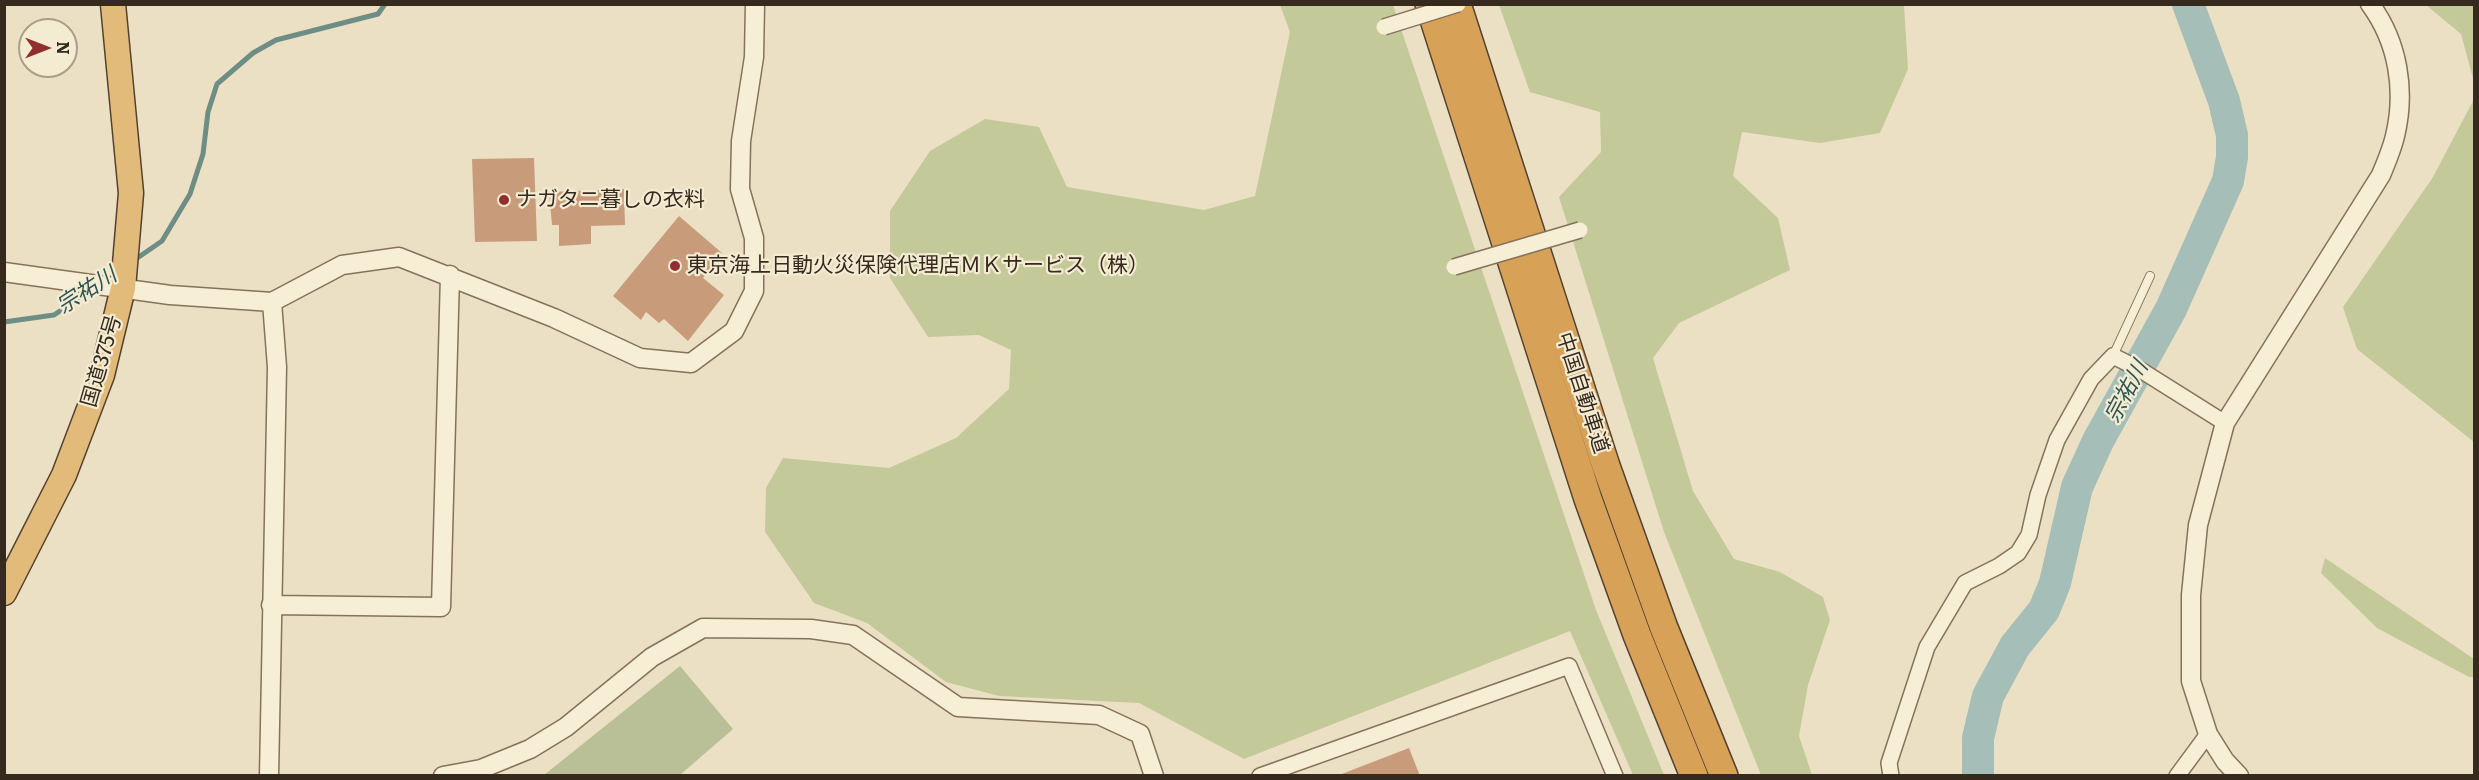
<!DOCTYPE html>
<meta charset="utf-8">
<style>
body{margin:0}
#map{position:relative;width:2479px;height:780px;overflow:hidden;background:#ece0c4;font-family:Literata,serif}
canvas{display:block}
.frame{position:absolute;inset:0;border:6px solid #362a1e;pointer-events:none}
.north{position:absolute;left:18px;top:18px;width:60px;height:60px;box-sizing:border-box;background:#f4ebd3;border:2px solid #a89e8b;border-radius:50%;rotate:90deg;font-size:16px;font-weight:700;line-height:24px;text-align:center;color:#362a1e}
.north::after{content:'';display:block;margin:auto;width:21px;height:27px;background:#912f2e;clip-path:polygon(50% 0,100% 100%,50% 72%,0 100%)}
</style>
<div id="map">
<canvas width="2479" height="780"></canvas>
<div class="frame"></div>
<div class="north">N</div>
</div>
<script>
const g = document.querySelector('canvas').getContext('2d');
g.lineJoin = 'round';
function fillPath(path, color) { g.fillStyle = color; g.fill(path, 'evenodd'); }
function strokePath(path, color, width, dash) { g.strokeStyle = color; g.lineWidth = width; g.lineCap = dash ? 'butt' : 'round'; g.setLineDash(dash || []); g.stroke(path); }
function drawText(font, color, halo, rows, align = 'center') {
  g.font = font + ' Literata,"Noto Sans JP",serif'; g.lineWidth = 4.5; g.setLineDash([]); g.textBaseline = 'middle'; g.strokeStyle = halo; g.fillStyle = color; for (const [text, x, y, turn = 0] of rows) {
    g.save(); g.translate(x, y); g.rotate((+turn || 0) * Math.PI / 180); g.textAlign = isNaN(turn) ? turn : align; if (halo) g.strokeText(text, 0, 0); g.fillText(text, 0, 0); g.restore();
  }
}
const green = new Path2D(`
 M1280 5H1393L1596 610 1664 775H1633L1570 631 1244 759 1139 703 999 696 946 682 867 623 814 603 765 532 766 488 783 458 889 468 956 438 1009 389 1011 350 979 335 928 337 890 278V211L930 151 985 119 1039 127 1067 187 1204 210 1255 196 1290 32Z
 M1499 5H1904L1908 69 1880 133 1820 143 1742 132 1733 176 1778 218 1790 270 1679 323 1653 358 1693 491 1734 559 1780 572 1823 597 1830 620 1808 685 1799 736 1812 775H1761L1664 532 1559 197 1601 152 1600 112 1530 92Z
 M2426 5H2474V82L2461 34Z
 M2474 99V442L2357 349 2343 307 2433 177Z
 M2325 558 2474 659V677H2469L2377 628 2321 573Z`);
const cemetery = new Path2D(`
 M680 666 733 729 680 775H544Z`);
const stream = new Path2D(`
 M133 261 162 241 190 194 203 154 208 112 217 84 253 53 276 40 378 14 385 4
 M4 322 54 315 91 290`);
const river = new Path2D(`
 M1978 776V738L1988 696 2015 646 2044 610 2055 583 2077 487 2098 441 2171 309 2228 181 2232 157V135L2224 101 2188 4`);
const building = new Path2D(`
 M534 158 537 241 475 242 472 159Z
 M624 189 625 225 591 226V244L559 246V225H552L549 192Z
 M679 216 722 253 703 278 724 295 688 341 664 319 659 323 646 312 641 320 613 296Z
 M1409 748 1420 776H1339V775Z`);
const service = new Path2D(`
 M2113 356 2150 276`);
const minor = new Path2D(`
 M1260 776 1569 666 1615 776
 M1891 776 1889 763 1927 647 1965 583 1999 566 2018 553 2029 535 2038 495 2057 440 2091 379 2113 356 2139 369 2225 423
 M2177 776 2208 734`);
const tertiary = new Path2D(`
 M4 272 170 295 272 302 342 265 399 257 554 318 640 358 691 363 734 331 754 291V238L740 189 741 141 754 57 755 4
 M271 605 441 607 450 275
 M269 776 277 367 272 302
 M443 776 481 769 530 749 566 727 652 657 703 628 811 629 853 635 958 707 1099 715 1140 734 1154 776
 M2239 776 2225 761 2208 734 2191 681V595L2198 525 2225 423 2381 175C2386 163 2392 149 2395 136 2406 90 2398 42 2370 4`);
const trunk = new Path2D(`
 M4 593 64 475 102 375 123 288 131 193 113 4`);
const motorway = new Path2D(`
 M1429 4 1588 499 1637 635 1694 776
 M1457 4 1606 466 1664 628 1724 776`);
const minorBridge = new Path2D(`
 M1384 27 1458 4
 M1454 267 1580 230`);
const markers = [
 [504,200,6,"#912f2e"],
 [675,266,6,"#912f2e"]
];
const poiNames = [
 ["ナガタニ暮しの衣料",516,200],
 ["東京海上日動火災保険代理店ＭＫサービス（株）",687,266]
];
const streetNames = [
 ["国道375号",102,361,-74],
 ["中国自動車道",1582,393,72]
];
const waterNames = [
 ["宗祐川",87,291,-33],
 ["宗祐川",2127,392,-62]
];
fillPath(green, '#c3c998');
fillPath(cemetery, '#b9bf97');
strokePath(stream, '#6d8d85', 5);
strokePath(river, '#a5bfb8', 32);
fillPath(building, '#c89c7b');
strokePath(service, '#85725b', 10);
strokePath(minor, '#85725b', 18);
strokePath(tertiary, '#85725b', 21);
strokePath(trunk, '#53412f', 27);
strokePath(motorway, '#53412f', 30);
strokePath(service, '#f7eed6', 8);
strokePath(minor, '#f7eed6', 15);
strokePath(tertiary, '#f7eed6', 18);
strokePath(trunk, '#e2bb7a', 24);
strokePath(motorway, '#d7a158', 27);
strokePath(minorBridge, '#85725b', 18, []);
strokePath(minorBridge, '#f7eed6', 15);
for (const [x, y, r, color] of markers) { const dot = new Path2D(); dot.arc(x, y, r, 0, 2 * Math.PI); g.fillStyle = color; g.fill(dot); strokePath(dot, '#f4ebd3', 2); }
drawText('21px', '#362a1e', '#f4ebd3', poiNames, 'left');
drawText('21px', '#362a1e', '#f4ebd3', streetNames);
drawText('italic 22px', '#2e5553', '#f4ebd3', waterNames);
</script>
